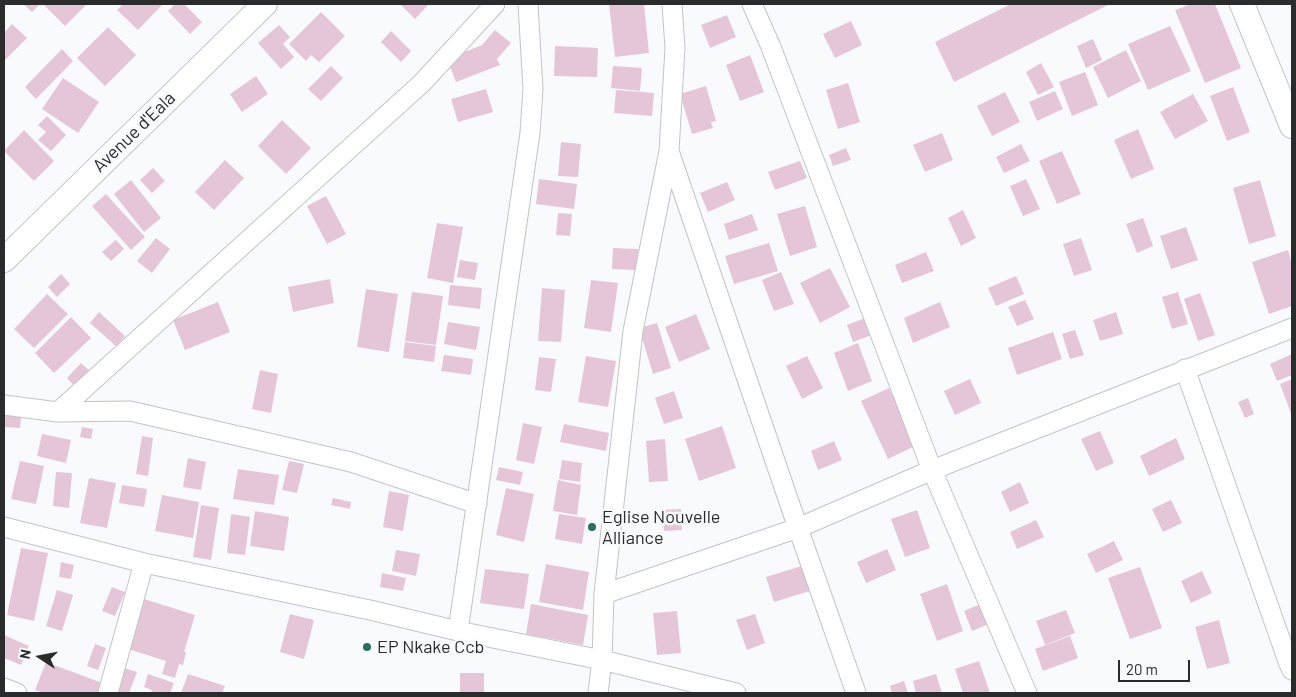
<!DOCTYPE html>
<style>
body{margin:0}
#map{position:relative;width:1296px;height:697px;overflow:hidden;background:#f8fafe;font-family:Barlow,sans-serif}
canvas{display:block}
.frame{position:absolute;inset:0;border:5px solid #2a2b2c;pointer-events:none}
.north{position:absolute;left:15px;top:632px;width:50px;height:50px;-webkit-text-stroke:4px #f8fafe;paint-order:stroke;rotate:281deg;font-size:14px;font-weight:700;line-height:20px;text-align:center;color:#2a2b2c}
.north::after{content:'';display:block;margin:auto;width:18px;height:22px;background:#2a2b2c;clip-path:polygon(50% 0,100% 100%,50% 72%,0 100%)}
.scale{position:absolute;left:1118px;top:660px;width:72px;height:22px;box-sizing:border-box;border:2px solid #2a2b2c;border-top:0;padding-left:6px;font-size:15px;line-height:18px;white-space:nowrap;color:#2a2b2c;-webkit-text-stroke:4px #f8fafe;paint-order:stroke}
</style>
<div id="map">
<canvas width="1296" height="697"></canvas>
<div class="frame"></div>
<div class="north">N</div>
<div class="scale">20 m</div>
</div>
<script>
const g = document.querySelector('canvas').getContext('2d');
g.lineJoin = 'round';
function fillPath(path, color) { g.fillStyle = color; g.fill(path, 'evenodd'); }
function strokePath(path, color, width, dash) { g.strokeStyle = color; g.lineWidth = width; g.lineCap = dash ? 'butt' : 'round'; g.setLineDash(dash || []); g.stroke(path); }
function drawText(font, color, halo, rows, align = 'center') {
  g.font = font + ' Barlow,sans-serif'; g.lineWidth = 5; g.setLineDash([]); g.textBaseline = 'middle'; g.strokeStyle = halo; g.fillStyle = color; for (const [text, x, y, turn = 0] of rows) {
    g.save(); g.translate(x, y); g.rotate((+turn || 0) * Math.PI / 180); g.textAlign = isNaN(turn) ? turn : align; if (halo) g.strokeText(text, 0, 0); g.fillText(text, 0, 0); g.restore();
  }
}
const building = new Path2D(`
 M23 4H40L32 12Z
 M43 4H87L65 26Z
 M123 4H163L138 30 117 10Z
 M175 4H184L202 22 190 34 168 11Z
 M400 4H429L415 19Z
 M609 4H644L649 53 615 57Z
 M1011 4H1110L954 82 935 42Z
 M1191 4H1215L1241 68 1205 83 1175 10Z
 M321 12 345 36 319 62 311 55 306 61 289 44Z
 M727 15 736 37 710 48 701 25Z
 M851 21 862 45 835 58 823 34Z
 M12 24 27 38 4 61V33Z
 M279 25 290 37 283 44 294 57 281 69 258 43Z
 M1170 26 1191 71 1148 90 1128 44Z
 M108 27 136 55 105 86 77 58Z
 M495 30 511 43 497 59 500 65 456 82 447 59 482 45Z
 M391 31 411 51 401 62 381 42Z
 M1093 39 1102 60 1086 68 1077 46Z
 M555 46 598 48 597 77 554 76Z
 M62 49 73 61 36 99 25 87Z
 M1126 50 1141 81 1108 98 1093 67Z
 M750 55 764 92 740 101 726 65Z
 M1041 63 1054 87 1038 95 1026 72Z
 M331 66 343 78 321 101 308 89Z
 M613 66 642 68 640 91 611 88Z
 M1085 72 1098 105 1072 116 1059 82Z
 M256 76 268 94 242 112 230 94Z
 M63 78 99 102 78 133 42 109Z
 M848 83 860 122 838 129 826 90Z
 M706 86 716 121 711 122 713 128 692 134 680 94Z
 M1233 87 1250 132 1227 141 1210 96Z
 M486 89 493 112 458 122 451 99Z
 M616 90 654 93 652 116 614 113Z
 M1055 91 1063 109 1037 121 1029 102Z
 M1005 92 1020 122 992 136 977 106Z
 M1193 94 1208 121 1175 139 1160 112Z
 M47 116 66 135 51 151 38 140 46 132 38 125Z
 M282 120 311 148 286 174 258 146Z
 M1138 129 1154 169 1131 179 1114 140Z
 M24 130 54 161 34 181 4 151Z
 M942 133 953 160 925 172 913 145Z
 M561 142 581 144 578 177 558 176Z
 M1021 144 1030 161 1004 173 996 157Z
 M846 148 851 160 833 166 829 155Z
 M1062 151 1081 194 1057 204 1039 161Z
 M225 160 244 178 214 210 195 192Z
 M800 161 807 178 775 190 768 172Z
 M153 168 165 181 152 193 140 180Z
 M539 179 577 184 574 209 536 204Z
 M1026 179 1040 209 1023 216 1010 186Z
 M131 180 161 218 144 232 114 194Z
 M1260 180 1276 236 1249 244 1233 188Z
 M727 182 735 200 708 212 700 193Z
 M106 194 145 237 131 250 92 206Z
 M326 196 346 234 327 244 307 206Z
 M805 206 817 247 790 256 777 214Z
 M963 210 976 238 961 246 948 218Z
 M558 213 572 214 570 236 556 235Z
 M752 214 758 230 729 240 724 224Z
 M1143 218 1153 246 1137 253 1126 224Z
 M437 223 463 227 453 283 427 278Z
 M1186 227 1198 260 1171 269 1160 236Z
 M156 238 170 249 152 273 137 261Z
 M1081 238 1092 270 1074 276 1063 244Z
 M116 240 124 249 111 261 102 252Z
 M769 243 778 271 734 284 725 256Z
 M613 248 638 249 637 270 612 269Z
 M1288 250 1292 265V306L1269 314 1252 262Z
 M926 252 934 271 902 283 895 265Z
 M460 260 478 263 475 280 457 277Z
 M830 268 850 307 820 323 800 283Z
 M781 272 794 304 774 311 762 280Z
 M61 274 70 284 57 297 48 287Z
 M1016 276 1024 294 996 306 988 288Z
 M330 279 334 303 293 312 288 287Z
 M591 280 618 283 611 332 584 328Z
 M450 285 482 288 480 309 448 305Z
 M542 288 565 290 561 342 538 341Z
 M366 289 398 294 389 352 357 347Z
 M412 292 443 296 436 345 405 341Z
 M1178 292 1188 324 1172 329 1162 297Z
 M1200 293 1215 335 1198 341 1184 299Z
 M47 294 68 314 34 348 14 329Z
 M1025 300 1034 319 1017 326 1008 307Z
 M218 302 230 332 185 350 173 320Z
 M940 302 950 327 913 343 904 318Z
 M99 312 125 336 116 346 90 323Z
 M1116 312 1123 334 1100 341 1093 320Z
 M696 314 710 349 679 362 665 327Z
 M71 317 91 338 54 373 35 353Z
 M865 318 872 335 853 342 847 325Z
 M448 322 480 327 476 350 444 344Z
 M657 323 671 368 653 374 639 328Z
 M1075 330 1084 355 1070 359 1062 334Z
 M1053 332 1062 359 1017 375 1008 348Z
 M405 342 436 346 434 362 403 358Z
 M858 343 872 381 848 391 834 353Z
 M1292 354V375L1277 381 1270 364Z
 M444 355 473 359 471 375 441 371Z
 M586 356 616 361 608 407 578 402Z
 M807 356 823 388 802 399 786 366Z
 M539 357 556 359 551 392 535 390Z
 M81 363 91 372 76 388 67 378Z
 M260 370 278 374 271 413 252 409Z
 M970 379 981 403 955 415 944 391Z
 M1292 379V416L1280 384Z
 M889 388 915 446 888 459 861 401Z
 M674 391 683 418 664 424 655 398Z
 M1248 398 1254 414 1245 418 1238 402Z
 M6 409 22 411 20 428 4 427Z
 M523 423 542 427 534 464 516 460Z
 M564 424 609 433 606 451 560 442Z
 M722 426 736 468 699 481 685 439Z
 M82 427 93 429 91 439 80 437Z
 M1100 431 1114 463 1096 471 1081 439Z
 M42 434 71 440 66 463 37 456Z
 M142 436 153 438 148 476 136 474Z
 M1176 438 1185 459 1149 476 1140 456Z
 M665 439 668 481 649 482 646 441Z
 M834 441 842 460 818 470 811 451Z
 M188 458 206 462 201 490 183 487Z
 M562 460 582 463 580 482 559 479Z
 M20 461 44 466 36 504 11 499Z
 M289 461 304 464 297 493 282 490Z
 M499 467 523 472 520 485 496 480Z
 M238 469 279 475 274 505 233 499Z
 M56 472 72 473 69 508 53 506Z
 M89 478 116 483 107 528 80 523Z
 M558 480 581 485 577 515 553 511Z
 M1020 482 1029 503 1010 512 1001 492Z
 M122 485 147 489 144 507 119 503Z
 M506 488 534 494 524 542 496 535Z
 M389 491 409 495 403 531 383 527Z
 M162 495 199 502 193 538 155 531Z
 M333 498 351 502 350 509 331 505Z
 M1171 500 1182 523 1163 532 1152 509Z
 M201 505 219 508 211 560 193 557Z
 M681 509 682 530 664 531 662 510Z
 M917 510 930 548 905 557 891 519Z
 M255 511 289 517 284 551 250 546Z
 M231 514 250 517 245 555 227 553Z
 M559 514 586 518 582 544 555 539Z
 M1036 520 1044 537 1017 549 1010 532Z
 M1114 541 1123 560 1096 573 1087 554Z
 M21 548 48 553 34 621 7 615Z
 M887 549 896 570 866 583 857 562Z
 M396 550 420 554 416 576 392 571Z
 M61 562 74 565 71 579 59 577Z
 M546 564 589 572 583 610 539 602Z
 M805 565 813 590 774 602 766 577Z
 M1140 567 1162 628 1130 639 1108 578Z
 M485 569 529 574 524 609 480 603Z
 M1202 571 1212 593 1191 603 1181 581Z
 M382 573 406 578 403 591 380 587Z
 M947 584 963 631 937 641 920 594Z
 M112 587 125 592 115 616 102 611Z
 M57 590 73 595 62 631 46 626Z
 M141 598 195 615 184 652H186L183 665 179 664 175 678 162 674 166 661 125 648Z
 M983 603 991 623 972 631 964 611Z
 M531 604 588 615 583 645 526 634Z
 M1066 610 1075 633 1045 645 1036 621Z
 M677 611 681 653 657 655 653 613Z
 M290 614 314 620 304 659 280 652Z
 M755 614 765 643 747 650 736 620Z
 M1219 620 1230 663 1207 669 1195 627Z
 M4 635 29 646 21 665 4 658Z
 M1070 636 1078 658 1043 671 1035 649Z
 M95 644 106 648 98 670 87 666Z
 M979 661 990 693H963L955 669Z
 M46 662 102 683 99 693H44L35 690Z
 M121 667 137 672 129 693H112Z
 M460 673H484V693H460Z
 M148 674 174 683 170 693H151L152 690 144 687Z
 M188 674 225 686 222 693H181Z
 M936 674 942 693H916L913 681Z
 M904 681 908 693H892L890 686Z`);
const minor = new Path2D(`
 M752 4 771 47 932 470 1027 693
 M669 151 798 528 856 693
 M1185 369 1289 664 1292 670
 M4 405 58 412 130 411 351 462 477 504
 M58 412 422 83 495 4
 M4 527 144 563 370 610 458 631 602 660 736 693
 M604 594 798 528 932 470 1292 328
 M458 631 530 133 533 89 528 4
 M4 688 17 693
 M108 693 144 563
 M598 693 602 660 604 594 633 331 669 151 675 48 672 4`);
const tertiary = new Path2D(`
 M1242 4 1292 126
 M4 260 265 4`);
const markers = [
 [592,527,5,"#286d60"],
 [367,647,5,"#286d60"]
];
const streetNames = [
 ["Avenue d'Eala",134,132,-44]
];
const poiNames = [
 ["Eglise Nouvelle",602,517],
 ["Alliance",602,538],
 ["EP Nkake Ccb",377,647]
];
fillPath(building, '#e5c6d8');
strokePath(minor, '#c3c4c8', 21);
strokePath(tertiary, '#c3c4c8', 26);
strokePath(minor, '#fff', 19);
strokePath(tertiary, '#fff', 24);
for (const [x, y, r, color] of markers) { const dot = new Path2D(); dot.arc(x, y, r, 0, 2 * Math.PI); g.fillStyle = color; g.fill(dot); strokePath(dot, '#f8fafe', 2); }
drawText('18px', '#2a2b2c', '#f8fafe', streetNames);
drawText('18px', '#2a2b2c', '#f8fafe', poiNames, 'left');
</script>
